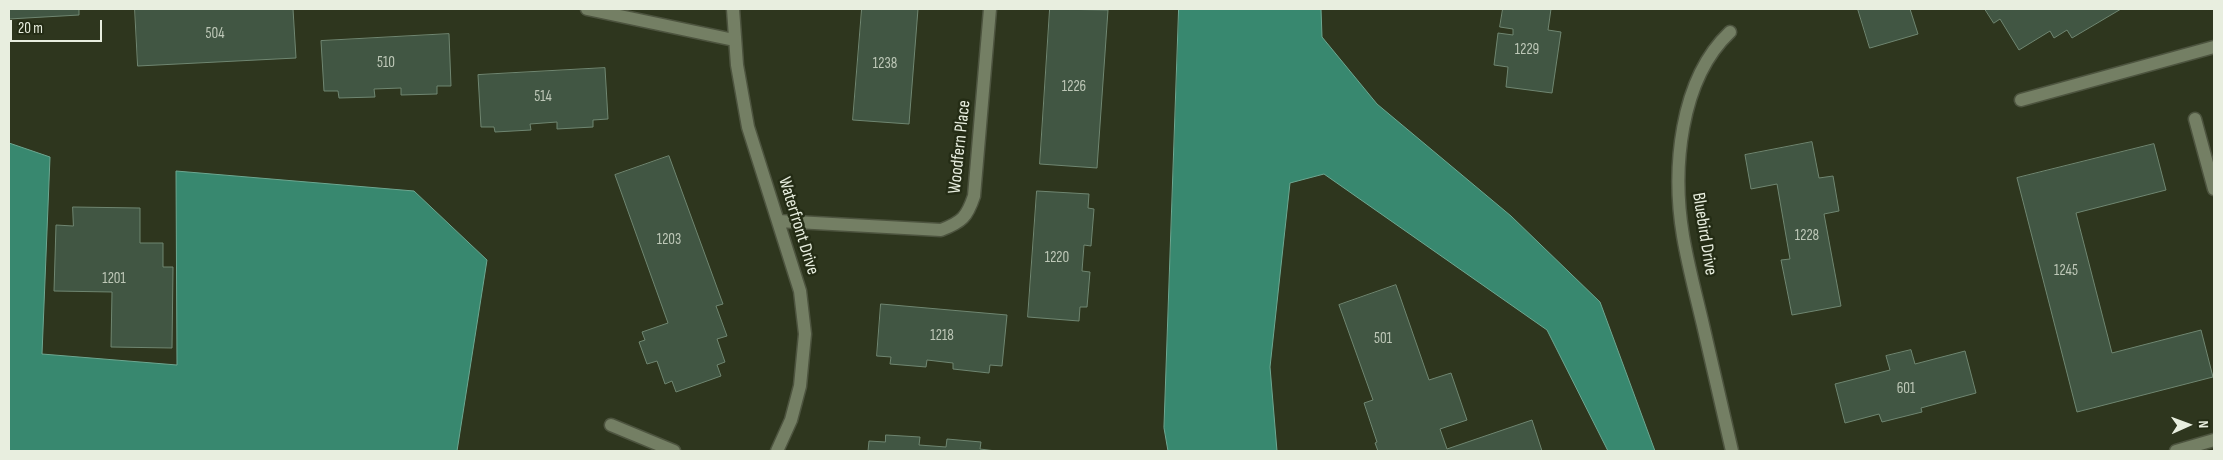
<!DOCTYPE html>
<style>
body{margin:0}
#map{position:relative;width:2223px;height:460px;overflow:hidden;background:#2e361e;font-family:"Sofia Sans Condensed",sans-serif}
canvas{display:block}
.frame{position:absolute;inset:0;border:10px solid #e8eedf;pointer-events:none}
.north{position:absolute;left:2163px;top:400px;width:50px;height:50px;-webkit-text-stroke:4px #242c15;paint-order:stroke;rotate:88deg;font-size:14px;font-weight:700;line-height:20px;text-align:center;color:#e8eedf}
.north::after{content:'';display:block;margin:auto;width:18px;height:22px;background:#e8eedf;clip-path:polygon(50% 0,100% 100%,50% 72%,0 100%)}
.scale{position:absolute;left:10px;top:20px;width:92px;height:22px;box-sizing:border-box;border:2px solid #e8eedf;border-top:0;padding-left:6px;font-size:15px;line-height:18px;white-space:nowrap;color:#e8eedf;-webkit-text-stroke:4px #242c15;paint-order:stroke}
</style>
<div id="map">
<canvas width="2223" height="460"></canvas>
<div class="frame"></div>
<div class="north">N</div>
<div class="scale">20 m</div>
</div>
<script>
const g = document.querySelector('canvas').getContext('2d');
g.lineJoin = 'round';
function fillPath(path, color) { g.fillStyle = color; g.fill(path, 'evenodd'); }
function strokePath(path, color, width, dash) { g.strokeStyle = color; g.lineWidth = width; g.lineCap = dash ? 'butt' : 'round'; g.setLineDash(dash || []); g.stroke(path); }
function drawText(font, color, halo, rows, align = 'center') {
  g.font = font + ' "Sofia Sans Condensed",sans-serif'; g.lineWidth = 5; g.setLineDash([]); g.textBaseline = 'middle'; g.strokeStyle = halo; g.fillStyle = color; for (const [text, x, y, turn = 0] of rows) {
    g.save(); g.translate(x, y); g.rotate((+turn || 0) * Math.PI / 180); g.textAlign = isNaN(turn) ? turn : align; if (halo) g.strokeText(text, 0, 0); g.fillText(text, 0, 0); g.restore();
  }
}
const water = new Path2D(`
 M1179 9H1321L1322 37 1377 104 1511 216 1600 302 1655 451H1608L1547 330 1324 174 1290 183 1270 367 1277 451H1168L1164 428Z
 M9 143 50 157 42 354 177 365 176 171 414 191 487 260 457 451H9Z`);
const building = new Path2D(`
 M9 9H79V15L9 19Z
 M135 9H293L296 58 138 66Z
 M862 9H918L909 124 853 120Z
 M1050 9 1108 10 1097 168 1040 164Z
 M1503 9H1551L1548 30 1561 32 1552 93 1506 87 1508 67 1494 65 1498 33 1513 35V29L1500 27Z
 M1858 9H1910L1918 34 1870 48Z
 M1985 9H2121L2072 38 2067 30 2054 38 2050 31 2019 50 2000 19 1994 23Z
 M449 34 451 86H437V94L401 95V88L374 89 375 97 339 98 338 91H324L321 41Z
 M605 68 608 119 593 120V127L557 129V122L530 124 531 130 495 132 494 127H481L478 75Z
 M1812 142 1819 178 1833 176 1839 211 1824 214 1841 306 1792 315 1781 260 1790 259 1777 184 1751 189 1745 155Z
 M2154 144 2166 190 2076 213 2112 353 2201 330 2213 377 2077 412 2017 178Z
 M669 156 723 304 716 306 727 336 717 339 725 362 717 365 721 376 676 392 672 381 665 384 657 361 647 364 639 342 645 340 642 332 668 323 615 175Z
 M1037 191 1089 194 1088 208 1094 209 1091 246 1084 245 1082 271 1090 272 1087 307H1080L1079 321 1028 317Z
 M73 207 140 208V243H163V267H173L172 348 111 347 112 292 54 291 56 225 73 226Z
 M1396 285 1429 380 1451 373 1467 420 1440 429 1447 449 1532 420 1542 451H1378L1375 443 1377 442 1364 403 1373 400 1339 305Z
 M881 304 1007 315 1002 366 990 365 989 373 953 369V363L927 360 926 367 890 364 891 357 877 356Z
 M1911 350 1915 364 1965 351 1976 393 1921 408 1922 412 1882 422 1879 414 1845 423 1835 384 1890 370 1886 356Z
 M886 435 920 437 919 445 946 447 947 439 981 442 980 449 996 451H868L869 441 885 442Z`);
const service = new Path2D(`
 M2021 100 2214 47
 M2195 119 2214 189
 M611 425 674 451`);
const minor = new Path2D(`
 M587 9 734 40
 M733 9 737 65 748 127 800 291 805 334 800 386 791 420 777 451
 M1730 32C1679 80 1672 170 1683 236 1688 266 1696 295 1703 325 1713 367 1722 409 1732 451
 M778 221 941 230C962 222 967 217 974 196L990 9
 M2176 451 2214 440`);
const numberNames = [
 ["504",215,34],
 ["1229",1527,50],
 ["510",386,63],
 ["1238",885,64],
 ["1226",1074,87],
 ["514",543,97],
 ["1228",1807,236],
 ["1203",669,240],
 ["1220",1057,258],
 ["1245",2066,271],
 ["1201",114,279],
 ["1218",942,336],
 ["501",1383,339],
 ["601",1906,389]
];
const streetNames = [
 ["Woodfern Place",960,147,-84],
 ["Waterfront Drive",798,226,73],
 ["Bluebird Drive",1704,234,81]
];
fillPath(water, '#38886f');
strokePath(water, '#6da791', 1);
fillPath(building, '#415643');
strokePath(building, '#6f8671', 1);
strokePath(service, '#4d543f', 15);
strokePath(minor, '#4d543f', 15);
strokePath(service, '#747f64', 12);
strokePath(minor, '#747f64', 12);
drawText('15px', '#bec8b8', null, numberNames);
drawText('18px', '#e8eedf', '#242c15', streetNames);
</script>
